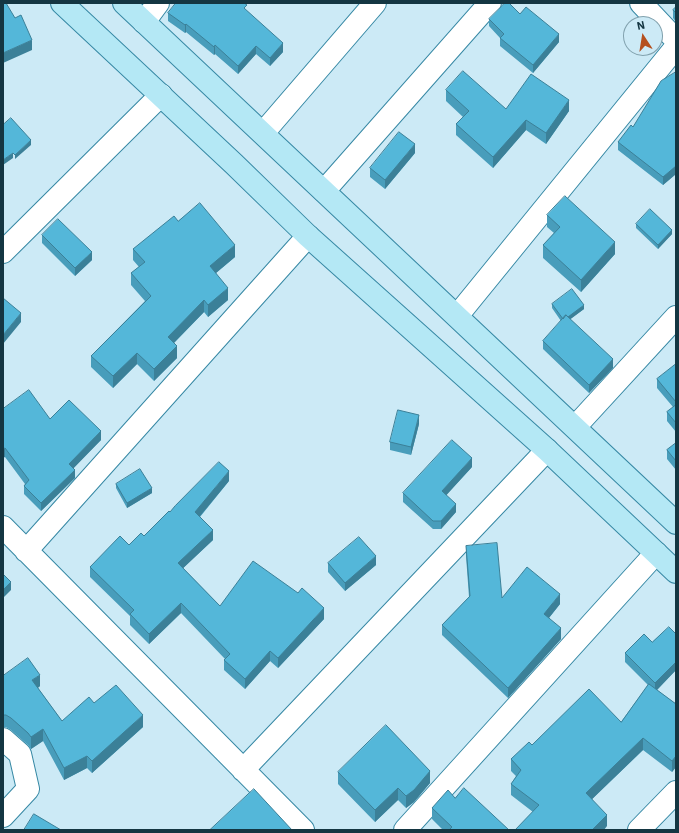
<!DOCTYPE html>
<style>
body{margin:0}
#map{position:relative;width:679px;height:833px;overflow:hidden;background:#cceaf6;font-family:"IBM Plex Sans",sans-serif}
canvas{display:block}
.frame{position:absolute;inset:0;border:4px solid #143642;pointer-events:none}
.north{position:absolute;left:623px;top:16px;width:40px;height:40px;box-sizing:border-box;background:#cceaf6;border:1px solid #82a2ae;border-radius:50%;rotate:348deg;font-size:11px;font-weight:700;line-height:16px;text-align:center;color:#143642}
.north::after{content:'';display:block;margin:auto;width:14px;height:18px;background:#b5501e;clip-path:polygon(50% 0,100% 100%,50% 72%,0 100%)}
</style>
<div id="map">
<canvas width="679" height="833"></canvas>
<div class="frame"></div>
<div class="north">N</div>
</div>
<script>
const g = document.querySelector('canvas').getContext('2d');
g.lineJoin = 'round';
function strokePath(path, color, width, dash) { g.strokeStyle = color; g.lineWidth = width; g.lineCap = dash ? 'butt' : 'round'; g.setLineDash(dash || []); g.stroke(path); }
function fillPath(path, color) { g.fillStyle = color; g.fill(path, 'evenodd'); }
const street = new Path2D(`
 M641 3 676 40
 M144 22 158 3
 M263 133 375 3
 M324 191 490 3
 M3 252 161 95
 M457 316 676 47
 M575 427 676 317
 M3 527 303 830
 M26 551 308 236
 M3 739 20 754 28 789 3 816
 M243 770 547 450
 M405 830 656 553
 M639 830 676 792`);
const secondary = new Path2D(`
 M62 3 234 164 308 236 547 450 656 553 676 572
 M124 3 676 523`);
const wall = new Path2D(`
 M190 4 247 11 283 52 270 66 256 54 238 74 215 54 214 55 186 32 185 33 168 21V13Z
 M676 7V22L673 18V10Z
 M520 14 559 42 533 73 500 46V38L489 26V19Z
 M676 72V174L663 185 618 150V142L633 127Z
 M446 90 506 109 569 111 546 144 526 130 493 168 456 135V124L463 117 446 101Z
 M415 153 385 189 370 177V168Z
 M547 215 615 254 581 292 543 258V245L554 233 547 227Z
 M178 221 235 257 216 273 228 300 208 317 204 312 174 343 177 358 154 381 137 364 113 388 91 367V356L145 301 131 285V273L139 267 133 260V249Z
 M636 224 672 234 658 249 636 228Z
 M42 235 92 260 75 276 42 243Z
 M552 304 584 309 570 319 613 368 589 393 543 349V341L561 321 552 308Z
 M676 364V432L667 421V412L673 407 657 388V379Z
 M3 409 50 419 101 440 73 468 75 478 41 511 24 494V486L25 484 5 457Z
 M419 424 411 455 390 450V442Z
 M676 443V470L667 459V450Z
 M472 467 446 495 456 512 441 529H433L403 502V493Z
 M229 481 200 517 213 540 183 568 220 606 324 619 278 668 270 661 245 689 224 670V660L225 659 181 613 149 644 130 625V616L90 577V567L129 545 144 536 170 512Z
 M116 484 152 493 127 508 116 488Z
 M466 546 502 598 560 604 549 618 561 639 508 698 442 635V625L469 597 466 556Z
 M328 563 376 565 345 591 328 572Z
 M625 653 676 670 657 690 676 704V767L672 772 643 750 592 799 607 826 533 812 511 795V784L516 776 511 771V759L532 745 621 722 648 685 625 662Z
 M3 676 40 686 38 688 62 721 94 703 143 727 92 773 87 768 64 780 43 741 31 749 28 745 11 730 6 727H3Z
 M338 772 430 783 414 802 406 808 398 800 375 822 338 784Z
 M455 798 509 830H443L432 819V808Z`);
const shadedWall = new Path2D(`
 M186 24V32L185 33V25Z
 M559 34V42L533 73V65Z
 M32 40V50L3 63V53Z
 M283 43V52L270 66V58Z
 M215 45V54L214 55V47Z
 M256 46V54L238 74V66Z
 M569 100V111L546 144V133Z
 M526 120V130L493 168V157Z
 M31 140V145L15 159V155Z
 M415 144V153L385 189V180Z
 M13 153V158L3 165V160Z
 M676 166V174L663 185V177Z
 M672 230V234L658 249V245Z
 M615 242V254L581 292V280Z
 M235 245V257L210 278V266Z
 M92 252V260L75 276V268Z
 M228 288V300L208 317V305Z
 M204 300V312L168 349V337Z
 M584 305V309L564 324V319Z
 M21 313V322L3 344V335Z
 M177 346V358L154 381V369Z
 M137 353V364L113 388V376Z
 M613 359V368L589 393V385Z
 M419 415V424L411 455V447Z
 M101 431V440L69 473V464Z
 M5 448V457L3 458V449Z
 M472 458V467L442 500V491Z
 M75 470V478L41 511V503Z
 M229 471V481L195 522V512Z
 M152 488V493L127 508V503Z
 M456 504V512L441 529V521Z
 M213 530V540L178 573V563Z
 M376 556V565L345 591V583Z
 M11 582V590L3 598V590Z
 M560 594V604L544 624V614Z
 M181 603V613L149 644V634Z
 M324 608V619L278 668V658Z
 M561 628V639L508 698V688Z
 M270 651V661L245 689V679Z
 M676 662V670L655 692V683Z
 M40 675V686L32 692V680Z
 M143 715V727L92 773V761Z
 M43 729V741L31 749V737Z
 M643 738V750L586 805V793Z
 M87 756V768L64 780V768Z
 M676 756V767L672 772V761Z
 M430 771V783L414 802 406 808V796Z
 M398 788V800L375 822V810Z
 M607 815V826L604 830H592Z`);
const building = new Path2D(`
 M3 3H6L15 18 21 15 32 40 3 53Z
 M176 3H189L190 4V3H244L247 5 244 8 283 43 270 58 256 46 238 66 215 45 214 47 186 24 185 25 168 13Z
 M505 3H509L520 14 526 7 559 34 533 65 500 38 504 34 489 19Z
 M676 7V13L673 10Z
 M463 71 506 109 531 74 569 100 546 133 526 120 493 157 456 124 469 111 446 90Z
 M676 72V166L663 177 618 142 631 125 633 127 661 81Z
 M11 118 31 140 15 155 13 153 3 160V125Z
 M399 132 415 144 385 180 370 168Z
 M565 196 615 242 581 280 543 245 560 227 547 215Z
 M200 203 235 245 210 266 228 288 208 305 204 300 168 337 177 346 154 369 137 353 113 376 91 356 151 296 131 273 145 262 133 249 174 216 178 221Z
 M650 209 672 230 658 245 636 224Z
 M58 219 92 252 75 268 42 235Z
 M572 289 584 305 568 317 566 315 563 319 552 304Z
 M3 298 21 313 3 335Z
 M566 315 613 359 589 385 543 341Z
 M676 364V402L657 379Z
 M29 390 50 419 69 400 101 431 69 464 75 470 41 503 24 486 29 480 5 448 3 449V409Z
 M676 405V423L667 412Z
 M398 410 419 415 411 447 390 442Z
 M452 440 472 458 442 491 456 504 441 521H433L403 493Z
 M676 443V461L667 450Z
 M219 462 229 471 195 512 213 530 178 563 220 606 253 561 298 593 302 588 324 608 278 658 270 651 245 679 224 660 230 654 181 603 149 634 130 614 134 610 90 567 120 536 129 545 141 533 144 536 169 511 170 512 175 506Z
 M140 469 152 488 127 503 116 484Z
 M359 537 376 556 345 583 328 563Z
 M497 543 502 598 527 567 560 594 544 614 561 628 508 688 442 625 470 596 466 546Z
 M3 574 11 582 3 590Z
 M669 627 676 634V662L655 683 625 653 644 634 652 642Z
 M28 658 40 675 32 680 62 721 89 697 94 703 116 685 143 715 92 761 87 756 64 768 43 729 31 737 28 733 11 718 6 715H3V676Z
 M649 684 676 704V756L672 761 643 738 586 793 607 815 592 830H515L539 805 511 784 521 770 511 759 529 742 532 745 589 689 621 722Z
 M386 725 430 771 414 790 406 796 398 788 375 810 338 772Z
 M464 788 509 830H449L452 827 432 808 448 790 455 798Z
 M254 789 292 830H210Z
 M34 814 61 830H24Z`);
strokePath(street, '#3688a4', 24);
strokePath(secondary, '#3688a4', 24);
strokePath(street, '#fff', 22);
strokePath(secondary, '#b4e8f5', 22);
fillPath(wall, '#489dbb');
fillPath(shadedWall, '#3b8098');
fillPath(building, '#54b7d9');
strokePath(building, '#3b8098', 1);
</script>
